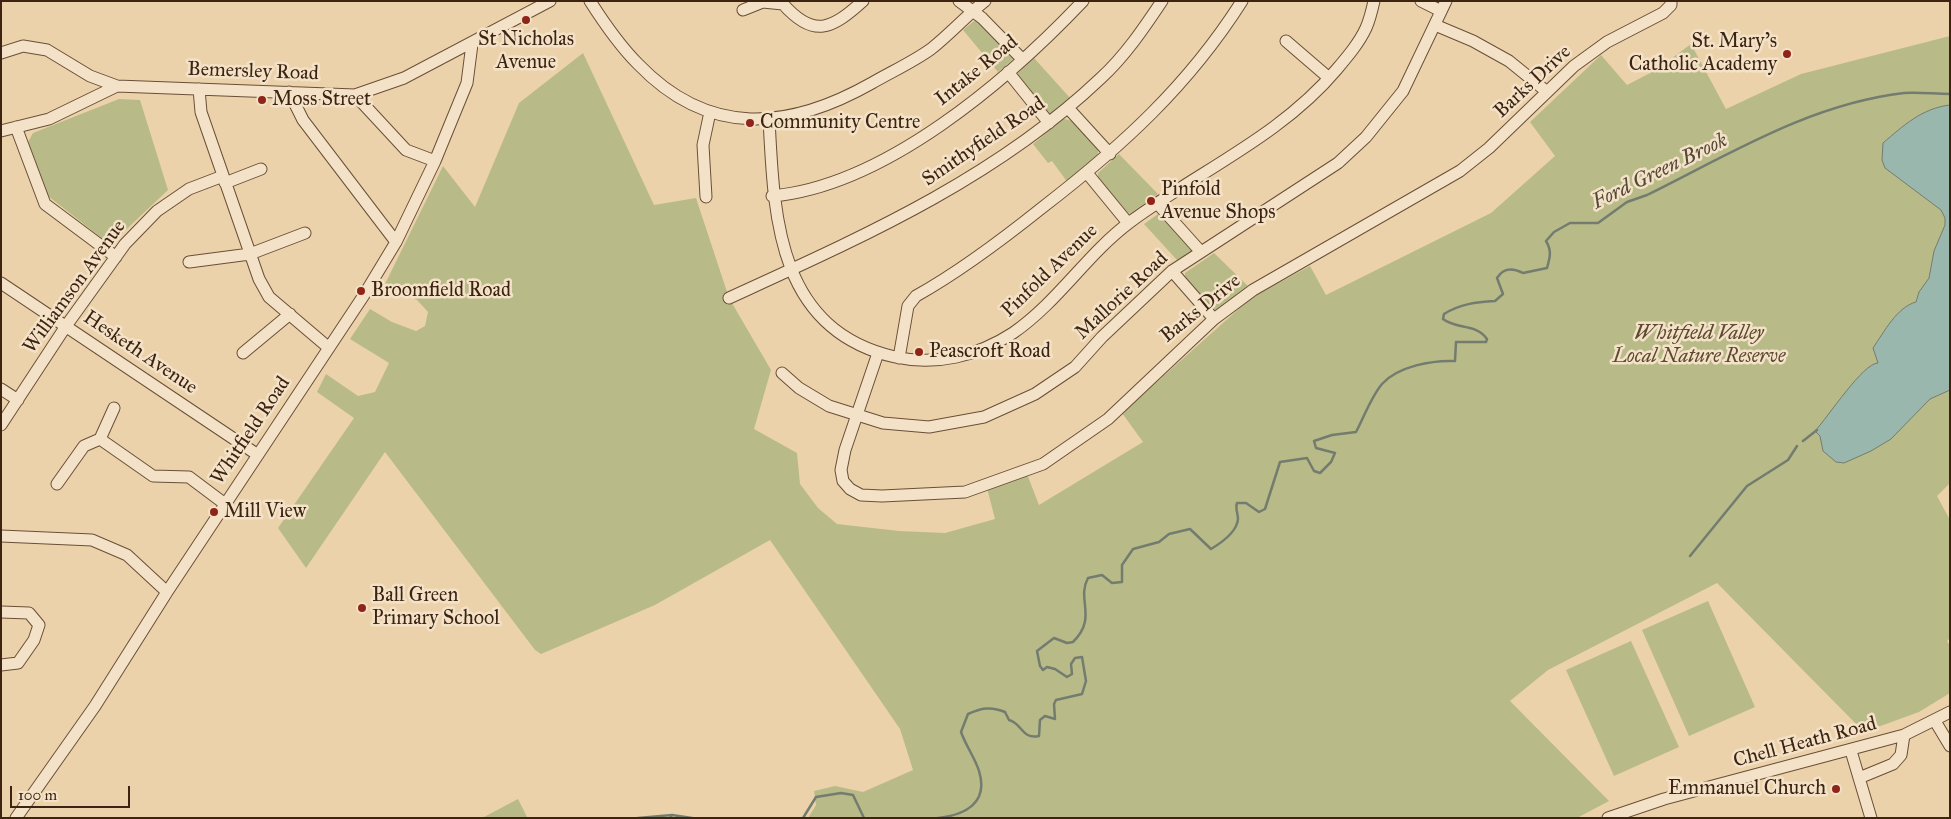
<!DOCTYPE html>
<style>
body{margin:0}
#map{position:relative;width:1951px;height:819px;overflow:hidden;background:#ecd2aa;font-family:"IM FELL Great Primer",serif}
canvas{display:block}
.frame{position:absolute;inset:0;border:2px solid #3d2311;pointer-events:none}
.scale{position:absolute;left:10px;top:786px;width:120px;height:22px;box-sizing:border-box;border:2px solid #3d2311;border-top:0;padding-left:6px;font-size:15px;line-height:18px;white-space:nowrap;color:#3d2311;-webkit-text-stroke:4px #f3e2c8;paint-order:stroke}
</style>
<div id="map">
<canvas width="1951" height="819"></canvas>
<div class="frame"></div>
<div class="scale">100 m</div>
</div>
<script>
const g = document.querySelector('canvas').getContext('2d');
g.lineJoin = 'round';
function fillPath(path, color) { g.fillStyle = color; g.fill(path, 'evenodd'); }
function strokePath(path, color, width, dash) { g.strokeStyle = color; g.lineWidth = width; g.lineCap = dash ? 'butt' : 'round'; g.setLineDash(dash || []); g.stroke(path); }
function drawText(font, color, halo, rows, align = 'center') {
  g.font = font + ' "IM FELL Great Primer",serif'; g.lineWidth = 5; g.setLineDash([]); g.textBaseline = 'middle'; g.strokeStyle = halo; g.fillStyle = color; for (const [text, x, y, turn = 0] of rows) {
    g.save(); g.translate(x, y); g.rotate((+turn || 0) * Math.PI / 180); g.textAlign = isNaN(turn) ? turn : align; if (halo) g.strokeText(text, 0, 0); g.fillText(text, 0, 0); g.restore();
  }
}
const green = new Path2D(`
 M979 20 1013 56 1012 60 998 72 963 30 974 21Z
 M1950 36V483L1937 496 1950 520V638L1947 641 1950 646V693L1919 712 1864 732 1717 583 1548 670 1510 701 1609 801 1577 818H808L816 805 814 791 835 786 863 792 913 770 900 729 770 540 655 605 541 654 535 650 385 452 306 568 278 528 354 418 317 392 326 374 358 396 375 392 389 363 350 339 370 309 392 322 416 331 425 326 428 312 417 300 385 284 443 166 475 207 519 103 583 53 654 205 696 198 729 298 771 370 754 429 797 453 800 484 818 508 837 524 899 531 945 533 995 519 987 488 1027 474 1039 505 1143 442 1122 413 1251 298 1310 266 1326 295 1491 213 1555 156 1530 122 1601 55 1627 85 1656 70 1691 44 1726 109 1801 74Z
 M1034 58 1071 99 1052 116 1048 115 1016 75Z
 M119 99 140 100 168 190 113 242 108 243 48 196 27 144 33 133Z
 M1063 119C1078 119 1089 139 1098 149V159L1068 183 1052 161 1048 163 1033 144Z
 M1119 154 1158 194 1129 214 1098 178V173Z
 M1158 214H1161L1190 245 1192 252 1177 260 1144 224Z
 M1214 253 1248 286 1216 310 1210 308 1185 278V273Z
 M1708 601 1755 707 1689 736 1642 630Z
 M1631 641 1679 747 1614 776 1566 670Z
 M518 799 527 817 530 818H482Z`);
const water = new Path2D(`
 M1950 105V390L1930 399 1891 439 1871 451 1844 463 1836 462 1823 451 1820 436 1815 431C1828 417 1863 363 1878 363L1873 348C1884 332 1897 307 1916 302L1919 292 1929 278 1934 251 1945 225V218L1941 210 1885 168 1882 160 1883 143C1903 126 1922 108 1950 105Z`);
const stream = new Path2D(`
 M1803 441 1817 430
 M1690 556 1747 486 1788 460 1797 446
 M638 818 672 815
 M670 818 672 815 692 818
 M803 818 816 797 841 793 853 795 864 818
 M938 818C965 815 989 803 979 771 975 758 966 746 961 732L968 714C981 708 991 706 1005 712L1009 720C1022 723 1022 740 1039 736L1040 720 1045 716 1055 719 1054 704 1056 700 1082 694 1086 681 1082 657 1075 658 1071 664 1072 674 1067 677 1055 669 1047 667 1043 670 1040 666 1037 651 1054 638 1067 643 1073 642C1098 617 1076 600 1088 578L1102 575 1112 583 1122 582V565L1133 549 1159 542 1169 534 1190 529 1211 549C1221 543 1237 532 1238 519 1238 513 1235 509 1237 503H1246L1259 512 1265 509 1280 462 1307 458 1314 471 1320 473 1331 462 1335 453 1316 448 1314 441 1332 435 1356 432C1364 417 1371 397 1382 384 1398 366 1433 360 1455 361L1456 342H1486L1487 339C1476 323 1457 330 1443 319L1444 314C1460 304 1476 302 1495 301L1503 294 1497 278C1504 267 1513 268 1523 273L1547 268C1550 257 1552 251 1546 241L1554 232 1570 223H1598L1627 202 1647 195C1730 154 1810 104 1904 93 1919 92 1935 94 1950 94`);
const minor = new Path2D(`
 M590 1C604 23 620 46 638 64 709 138 789 130 872 83 891 72 913 62 931 49 950 34 966 16 985 1
 M959 1 982 18 1022 59
 M1421 1 1441 11
 M743 10 763 2 783 4C814 39 832 29 863 1
 M1435 25 1473 41 1509 61 1546 91
 M1286 41 1329 78
 M1 53 23 46 47 50 90 76 117 86
 M1008 72 1049 123
 M199 89 201 112 259 279 269 297 329 348
 M289 92 303 120 396 242
 M355 95 406 150 435 161
 M1068 108 1110 154
 M769 119C774 217 777 330 895 357 936 366 978 356 1013 333 1058 302 1087 254 1130 222 1199 171 1281 136 1337 69 1348 56 1359 43 1366 28 1370 19 1372 10 1374 1
 M16 127 45 204 116 257
 M1 131 49 119 117 86 355 95 404 78 550 1
 M1087 173 1128 223
 M225 183 261 169
 M772 196C885 186 1008 80 1083 1
 M706 197 703 145 710 112
 M1157 203 1201 252
 M189 262 250 254 305 233
 M1172 271 1214 319
 M1 283 258 455
 M729 298C860 238 995 179 1101 78 1125 56 1144 28 1162 1
 M243 353 290 314
 M878 353 845 450 841 470 843 481 850 489 861 495 882 496 965 492 1043 464 1108 419 1214 319 1253 290 1460 171 1489 148 1574 66 1607 42 1663 13 1671 5V1
 M899 358 908 306 916 296C961 271 1003 239 1043 207 1122 146 1188 86 1242 1
 M782 373 799 388 829 406 883 423 929 427 984 417 1035 394 1075 367 1102 337 1172 271 1338 163 1366 137 1403 91 1446 1
 M1 389 18 400
 M1 425 66 326 125 244 157 211 189 189 223 176
 M100 439 153 476 189 477 225 504
 M57 484 84 446 100 439 114 408
 M1 536 92 540 127 555 167 592
 M1 612 29 613 39 625 34 640 18 663 1 665
 M1935 721 1950 746
 M1851 751 1871 818
 M1859 778 1893 764 1901 755 1904 735
 M16 818 95 706 167 592 364 295 396 242 435 161 467 83 472 44
 M1608 818 1664 799 1904 735 1950 712`);
const markers = [
 [526,20,5,"#8f2418"],
 [1787,54,5,"#8f2418"],
 [262,100,5,"#8f2418"],
 [750,123,5,"#8f2418"],
 [1151,201,5,"#8f2418"],
 [361,291,5,"#8f2418"],
 [919,352,5,"#8f2418"],
 [214,512,5,"#8f2418"],
 [362,608,5,"#8f2418"],
 [1836,789,5,"#8f2418"]
];
const poiNames = [
 ["St Nicholas",526,40,"center"],
 ["Avenue",526,63,"center"],
 ["St. Mary's",1777,42,"right"],
 ["Catholic Academy",1777,65,"right"],
 ["Moss Street",272,100],
 ["Community Centre",760,123],
 ["Pinfold",1161,190],
 ["Avenue Shops",1161,213],
 ["Broomfield Road",371,291],
 ["Peascroft Road",929,352],
 ["Mill View",224,512],
 ["Ball Green",372,596],
 ["Primary School",372,619],
 ["Emmanuel Church",1826,789,"right"]
];
const streetNames = [
 ["Intake Road",977,71,-39],
 ["Bemersley Road",253,72,2],
 ["Barks Drive",1533,82,-43],
 ["Smithyfield Road",984,142,-34],
 ["Pinfold Avenue",1050,271,-44],
 ["Williamson Avenue",75,287,-54],
 ["Mallorie Road",1122,296,-43],
 ["Barks Drive",1201,309,-39],
 ["Hesketh Avenue",140,353,34],
 ["Whitfield Road",251,431,-56],
 ["Chell Heath Road",1805,743,-15]
];
const parkNames = [
 ["Whitfield Valley",1699,334],
 ["Local Nature Reserve",1699,357]
];
const waterNames = [
 ["Ford Green Brook",1660,172,-26]
];
fillPath(green, '#b8bb88');
fillPath(water, '#99b7ad');
strokePath(water, '#747c6f', 1);
strokePath(stream, '#747c6f', 2.5);
strokePath(minor, '#694f37', 13);
strokePath(minor, '#f3e2c8', 11);
for (const [x, y, r, color] of markers) { const dot = new Path2D(); dot.arc(x, y, r, 0, 2 * Math.PI); g.fillStyle = color; g.fill(dot); strokePath(dot, '#f3e2c8', 2); }
drawText('20px', '#3d2311', '#f3e2c8', poiNames, 'left');
drawText('20px', '#3d2311', '#f3e2c8', streetNames);
drawText('italic 20px', '#5c492f', '#f3e2c8', parkNames);
drawText('italic 21px', '#544838', '#f3e2c8', waterNames);
</script>
